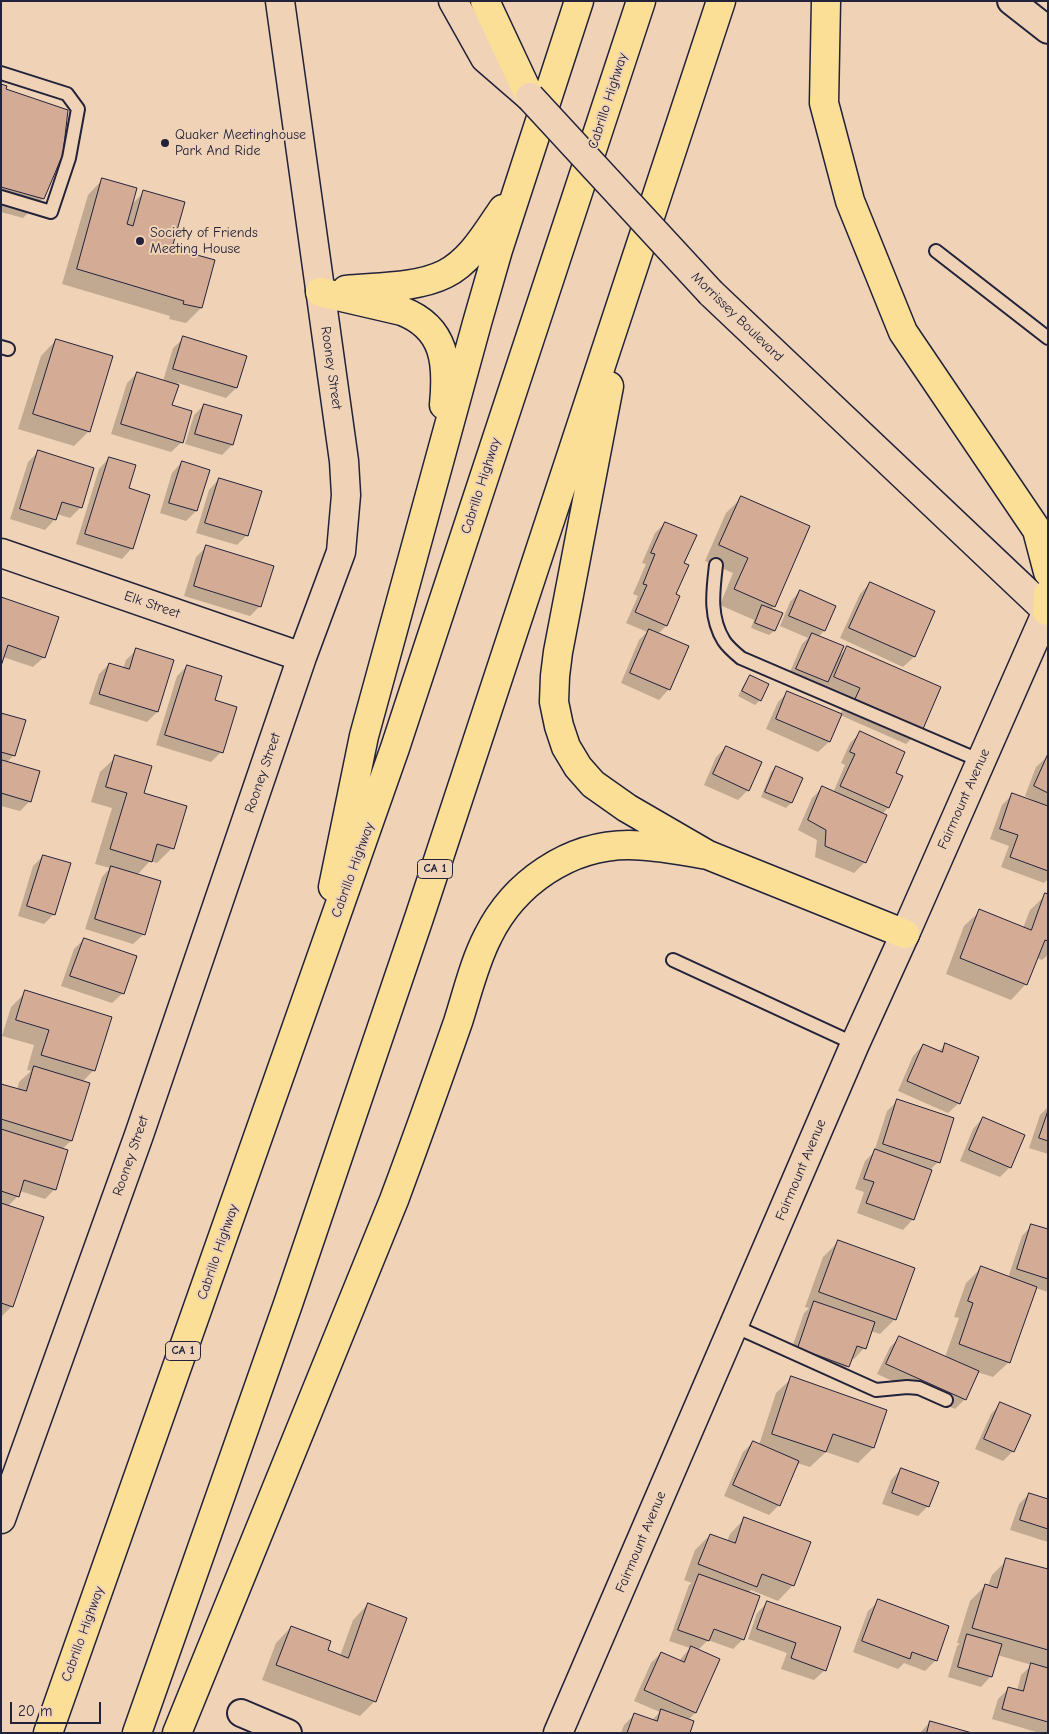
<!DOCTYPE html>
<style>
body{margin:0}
#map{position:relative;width:1049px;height:1734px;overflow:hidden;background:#f0d3b6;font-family:"Comic Neue",sans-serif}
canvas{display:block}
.frame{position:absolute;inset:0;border:2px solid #22223b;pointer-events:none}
.scale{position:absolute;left:10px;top:1702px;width:91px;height:22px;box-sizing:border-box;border:2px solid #22223b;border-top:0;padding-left:6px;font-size:15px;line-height:18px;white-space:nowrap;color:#22223b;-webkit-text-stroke:4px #f0d3b6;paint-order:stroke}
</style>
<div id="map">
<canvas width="1049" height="1734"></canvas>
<div class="frame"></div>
<div class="scale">20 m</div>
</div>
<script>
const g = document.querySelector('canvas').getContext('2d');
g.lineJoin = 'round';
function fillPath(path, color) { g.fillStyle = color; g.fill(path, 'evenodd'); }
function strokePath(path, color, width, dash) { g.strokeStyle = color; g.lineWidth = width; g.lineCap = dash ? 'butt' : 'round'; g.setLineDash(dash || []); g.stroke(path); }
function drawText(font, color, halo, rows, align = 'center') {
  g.font = font + ' "Comic Neue",sans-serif'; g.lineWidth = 4; g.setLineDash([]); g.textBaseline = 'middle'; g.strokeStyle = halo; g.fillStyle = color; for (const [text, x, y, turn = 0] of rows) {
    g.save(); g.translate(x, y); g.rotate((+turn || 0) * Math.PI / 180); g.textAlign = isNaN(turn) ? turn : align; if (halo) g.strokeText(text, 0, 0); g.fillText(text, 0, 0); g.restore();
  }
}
const shadow = new Path2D(`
 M1 86 43 198 23 218 1 212Z
 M103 179 131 205 144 192 170 249 201 308 186 323 169 319 170 316 62 284 88 195Z
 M184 338 236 388 226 398 178 383 171 406 182 442 171 452 111 434 127 383 137 373 163 381 173 348Z
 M56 340 89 431 74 446 18 429 41 356Z
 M204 405 241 416 232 445 222 455 185 444 194 415Z
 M38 452 81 507 70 518 57 514 55 519 45 530 10 519 28 462Z
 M109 458 127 489 132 548 122 559 76 544 99 469Z
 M182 462 196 511 186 521 160 513 172 473Z
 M219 479 247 535 237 545 196 533 209 490Z
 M741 498 774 606 770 610 774 631 769 635 751 628 754 620 720 605 733 573 705 561 726 513Z
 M665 523 683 564 674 595 679 597 666 626 658 634 669 689 659 700 621 683 639 640 647 632 626 623 638 596 633 594 646 564 642 563 655 533Z
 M207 546 260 606 250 616 184 596 196 557Z
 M870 583 934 612 914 657 903 667 840 638 860 594Z
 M800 591 824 631 818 637 837 658 848 648 940 688 921 729 906 744 840 715 829 742 818 752 766 729 778 702 788 692 840 715 845 704 787 679 802 644 808 638 780 626 790 602Z
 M1 598 44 657 33 667 3 657Z
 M136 650 173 661 157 712 147 722 89 704 99 674 109 664 123 669 126 660Z
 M187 666 213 701 221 752 211 762 156 745 177 676Z
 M751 676 760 700 755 705 738 696 746 681Z
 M1 714 14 755 7 762 30 801 20 811 1 806Z
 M860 733 894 774 888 808 882 814 865 862 854 873 815 857 817 840 798 830 812 798 822 788 833 793 845 765 841 763 850 743Z
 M726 747 748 790 738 800 704 785 716 757Z
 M1048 756V879L1044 883 1001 867 1009 846 990 839 1002 805 1012 795 1033 802 1034 801 1025 796 1036 767Z
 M116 757 172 848 157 863 150 861 137 875 144 934 133 944 85 929 102 877 110 868 95 864 112 808 91 802 100 772Z
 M776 767 802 778 791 803 786 808 761 797 771 772Z
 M43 856 54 914 44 924 18 916 33 866Z
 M1046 895 1048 896V955L1042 960 1037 958 1026 984 1011 1000 946 974 964 926 980 911 1023 928 1030 910Z
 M84 939 123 993 112 1003 61 986 74 949Z
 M26 992 94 1070 82 1082 88 1084 71 1141 62 1149 55 1189 45 1199 20 1191 18 1196 7 1207 12 1306 1 1317V1085L17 1090 19 1082 31 1071 27 1070 34 1045 2 1036 11 1007Z
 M946 1044 959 1103 948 1113 898 1091 913 1056 923 1045 938 1052Z
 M898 1100 938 1162 930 1170 913 1219 903 1230 857 1213 864 1192 855 1189 865 1161 874 1152 887 1111Z
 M1048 1107V1154L1029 1148 1040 1115Z
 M983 1118 1010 1167 1000 1177 960 1161 973 1129Z
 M1032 1225 1048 1231V1292L1036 1288 1009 1362 993 1377 977 1372 965 1399 955 1409 877 1374 890 1347 900 1337 945 1357 959 1318 954 1317 966 1283 981 1268 1008 1278 1022 1236Z
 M838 1242 895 1319 880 1334 870 1331 864 1348 854 1359 851 1358 848 1366 838 1376 788 1359 804 1313 809 1308 805 1307 823 1257Z
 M792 1378 873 1448 858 1463 826 1452 810 1467 797 1463 779 1505 769 1515 724 1496 743 1452 753 1442 759 1445 776 1393Z
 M1001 1403 1013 1451 1003 1461 975 1449 991 1414Z
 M901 1469 928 1506 918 1516 882 1504 891 1480Z
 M1029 1494 1048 1500V1542L1010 1530 1019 1504Z
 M745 1518 793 1585 778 1601 751 1590 749 1593 743 1639 733 1649 708 1640 698 1650 719 1660 695 1713 688 1720 689 1733H621L624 1725 634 1715 651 1721 660 1712 634 1701 651 1663 661 1653 679 1661 690 1648 669 1641 689 1585 692 1583 684 1580 695 1550 710 1535 727 1541 730 1534Z
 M1007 1560 1048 1571V1733H1040L992 1719 998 1699 1008 1689 1017 1691 1021 1675 1032 1665 997 1655 991 1676 981 1687 948 1677 957 1646 960 1644 957 1643 970 1601 985 1586H988L992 1575Z
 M879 1601 936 1660 925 1671 904 1663 898 1669 853 1652 868 1611Z
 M767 1603 825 1670 814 1680 781 1669 787 1653 748 1639 757 1613Z
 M368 1604 375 1701 360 1716 262 1680 276 1643 291 1627 327 1651 340 1656 353 1620Z
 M930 1722 968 1733H920Z`);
const building = new Path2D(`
 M1 84 7 86 6 89 68 110 63 154 44 199 1 187Z
 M102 178 137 188 127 224 133 226 143 190 185 202 172 248 215 260 202 308 183 304 184 301 77 269Z
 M183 336 247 356 237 388 173 369Z
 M56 339 113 356 90 432 33 414Z
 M137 372 179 385 172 405 192 411 183 443 121 424Z
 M204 404 242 415 233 445 195 434Z
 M38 450 94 468 82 508 62 502 56 520 20 509Z
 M109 457 136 465 129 488 150 495 133 549 85 534Z
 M182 461 210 470 197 511 169 503Z
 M219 478 262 491 248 536 205 523Z
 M741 496 810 526 775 607 734 589 748 558 719 545Z
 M665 522 697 535 684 563 689 565 676 594 680 596 667 626 635 612 647 585 643 584 655 554 651 553Z
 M206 545 274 566 261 607 194 586Z
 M870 582 935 611 915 657 849 628Z
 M800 590 836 606 825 631 789 616Z
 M1 597 59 617 45 658 8 645 1 666Z
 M762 605 783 613 775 631 755 623Z
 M649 629 689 646 670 690 630 673Z
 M812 633 844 646 828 682 796 669Z
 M847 646 941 687 923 729 855 699 860 688 834 677Z
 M136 648 174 660 158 712 99 694 109 663 129 669Z
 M187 665 222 676 215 700 237 707 223 753 165 735Z
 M750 675 769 684 761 701 742 691Z
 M787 691 842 714 830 742 776 719Z
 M1 713 26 720 15 756 1 752Z
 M860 731 905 752 896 773 903 776 889 808 840 786 855 754 850 752Z
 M726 746 762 762 749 791 713 774Z
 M1048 754V793L1034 786Z
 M115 755 152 766 144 793 187 806 174 849 157 844 152 862 110 849 127 793 106 787Z
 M2 760 40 771 31 802 1 793Z
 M776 766 803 778 792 803 765 792Z
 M822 786 887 815 866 863 825 846 826 830 808 820Z
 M1012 793 1048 806V871L1010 857 1018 835 1000 829Z
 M43 855 71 863 55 915 27 906Z
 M111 866 161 881 145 935 95 919Z
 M1045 893 1048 894V941L1045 940 1027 985 960 958 979 909 1031 930Z
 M84 938 137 956 124 994 70 976Z
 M25 990 112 1017 95 1071 41 1055 49 1030 16 1020Z
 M945 1043 979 1057 960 1104 907 1081 923 1044 942 1052Z
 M34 1066 90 1083 72 1141 1 1119V1084L26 1091Z
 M897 1099 954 1118 940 1163 883 1144Z
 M1048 1111V1141L1039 1138Z
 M983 1117 1025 1135 1011 1168 969 1150Z
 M1 1129 68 1150 56 1190 24 1180 19 1197 1 1191Z
 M875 1149 932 1170 914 1220 866 1203 874 1182 864 1179Z
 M1 1203 44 1217 13 1307 1 1303Z
 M1031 1224 1048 1229V1279L1017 1269Z
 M838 1240 915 1268 896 1320 819 1292Z
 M981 1266 1037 1287 1010 1363 959 1344 973 1303 968 1301Z
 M814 1301 875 1322 866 1349 857 1346 849 1367 798 1348Z
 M899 1336 979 1371 966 1400 886 1364Z
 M791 1376 887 1410 874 1448 833 1434 826 1452 772 1434Z
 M1000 1402 1031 1415 1014 1452 984 1439Z
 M753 1441 799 1461 780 1506 733 1485Z
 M901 1468 939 1482 929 1507 892 1493Z
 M1029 1493 1048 1499V1529L1020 1520Z
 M744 1517 811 1542 794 1586 762 1574 757 1587 698 1564 710 1534 735 1543Z
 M1006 1558 1048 1569V1650L972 1628 985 1584 997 1588Z
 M699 1574 760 1596 744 1640 714 1629 709 1641 678 1630Z
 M878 1599 949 1626 937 1661 912 1652 910 1659 862 1641Z
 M767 1601 841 1627 826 1671 791 1658 796 1643 757 1629Z
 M368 1603 407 1618 376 1702 276 1665 291 1626 331 1641 328 1650 348 1658Z
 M967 1634 1002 1644 992 1677 958 1667Z
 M691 1646 720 1659 696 1713 644 1690 661 1652 684 1662Z
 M1031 1663 1048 1668V1722L1002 1709 1008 1687 1023 1691Z
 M661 1709 694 1721 690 1733H627L634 1713 657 1721Z
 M930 1721 972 1733H927Z`);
const service = new Path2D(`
 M1 73 67 94 78 109 69 158 51 212 1 197
 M936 251 1048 338
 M1 347 8 349
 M716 565C713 591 709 617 724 641 728 647 735 653 741 658L981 761
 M673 960 855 1044
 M734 1326 876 1390 907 1387 919 1388 946 1400`);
const minor = new Path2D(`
 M1011 1 1048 30
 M241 1713 288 1733`);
const tertiary = new Path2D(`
 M1 553 302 657
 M1 1519 139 1135 302 657 341 552 346 495 344 461 280 1
 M558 1733 855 1044 905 934`);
const secondary = new Path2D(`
 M453 1 485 58 530 97
 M711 293 1048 612
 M905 934 1047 611`);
const motorway = new Path2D(`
 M485 1 530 97
 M826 1 824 103 850 201 903 332 1037 530 1048 572
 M346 290C376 287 417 288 445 274 471 261 487 232 503 209
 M320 292 402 311C446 328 448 364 444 405
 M609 386 558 652 555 676 554 702 559 726 566 747 578 767 593 784 627 808 708 855 905 934
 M1047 611 1048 594
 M333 887 364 736 477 323 498 250 579 1
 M48 1733 395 748 641 1
 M137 1733 288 1304 419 918 721 1
 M177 1733 394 1200C416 1141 437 1082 458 1022 467 994 474 963 488 936 514 883 569 845 629 845 656 845 682 851 708 855`);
const secondaryBridge = new Path2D(`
 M530 97 711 293`);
const markers = [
 [165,143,5,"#22223b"],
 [140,241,5,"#22223b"]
];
const shields = [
 [435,869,35],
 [183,1351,35]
];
const shieldNames = [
 ["CA 1",435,869],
 ["CA 1",183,1351]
];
const streetNames = [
 ["Cabrillo Highway",608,101,-72],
 ["Morrissey Boulevard",737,317,44],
 ["Rooney Street",331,368,82],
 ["Cabrillo Highway",481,486,-72],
 ["Elk Street",152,605,19],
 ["Rooney Street",263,773,-71],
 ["Fairmount Avenue",964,799,-66],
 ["Cabrillo Highway",353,870,-70],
 ["Rooney Street",131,1156,-71],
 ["Fairmount Avenue",801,1170,-67],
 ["Cabrillo Highway",218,1252,-71],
 ["Fairmount Avenue",641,1542,-67],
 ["Cabrillo Highway",83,1634,-70]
];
const poiNames = [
 ["Quaker Meetinghouse",175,135],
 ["Park And Ride",175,151],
 ["Society of Friends",150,233],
 ["Meeting House",150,249]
];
fillPath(shadow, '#0003');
fillPath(building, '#d4ab95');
strokePath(building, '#22223b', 1);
strokePath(service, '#22223b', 16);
strokePath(minor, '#22223b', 30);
strokePath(tertiary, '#22223b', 31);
strokePath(secondary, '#22223b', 31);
strokePath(motorway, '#22223b', 31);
strokePath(service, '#f0d3b6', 12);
strokePath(minor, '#f0d3b6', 26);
strokePath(tertiary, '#f0d3b6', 28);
strokePath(secondary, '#f0d3b6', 28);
strokePath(motorway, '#fbdf96', 28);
strokePath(secondaryBridge, '#22223b', 31, []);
strokePath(secondaryBridge, '#f0d3b6', 28);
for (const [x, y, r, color] of markers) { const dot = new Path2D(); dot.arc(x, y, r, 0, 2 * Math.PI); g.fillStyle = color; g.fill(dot); strokePath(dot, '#f0d3b6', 2); }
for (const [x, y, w] of shields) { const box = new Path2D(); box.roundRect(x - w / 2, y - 9.5, w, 19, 4); g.fillStyle = '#f0d3b6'; g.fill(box); strokePath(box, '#22223b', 1); }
drawText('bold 12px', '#22223b', null, shieldNames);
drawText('14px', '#22223b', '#f0d3b6', streetNames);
drawText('14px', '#22223b', '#f0d3b6', poiNames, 'left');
</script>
